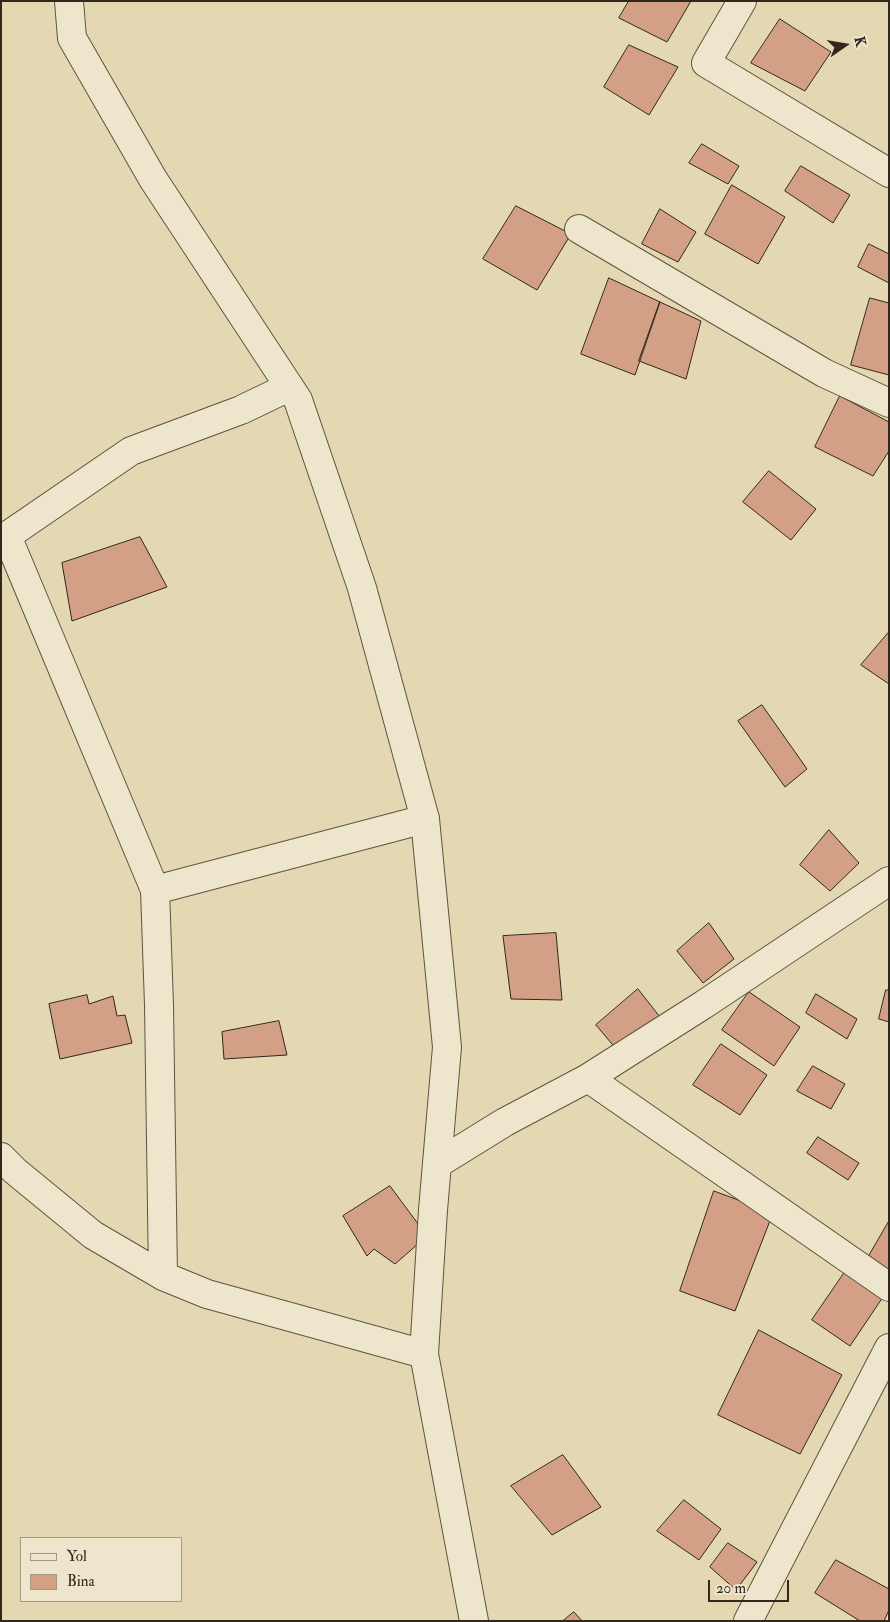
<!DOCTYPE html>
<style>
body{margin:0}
#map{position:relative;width:890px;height:1622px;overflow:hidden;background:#e3d8b1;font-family:"IM FELL Double Pica",serif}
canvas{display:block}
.frame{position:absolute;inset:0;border:2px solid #31271c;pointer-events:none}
.legend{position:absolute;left:20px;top:1537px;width:162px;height:65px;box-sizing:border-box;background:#ede6cc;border:1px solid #a29a86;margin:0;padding:6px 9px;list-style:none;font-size:15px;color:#31271c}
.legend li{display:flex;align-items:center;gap:10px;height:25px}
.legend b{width:25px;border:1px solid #a29a86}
.north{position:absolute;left:820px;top:20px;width:50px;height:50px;-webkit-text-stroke:4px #ede6cc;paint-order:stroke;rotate:77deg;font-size:14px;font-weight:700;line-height:20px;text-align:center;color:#31271c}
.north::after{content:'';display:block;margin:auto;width:18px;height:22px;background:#31271c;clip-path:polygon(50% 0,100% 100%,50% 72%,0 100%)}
.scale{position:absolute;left:708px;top:1580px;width:81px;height:22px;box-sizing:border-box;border:2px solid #31271c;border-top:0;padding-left:6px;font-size:15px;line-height:18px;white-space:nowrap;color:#31271c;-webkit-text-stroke:4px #ede6cc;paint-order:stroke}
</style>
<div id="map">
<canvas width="890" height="1622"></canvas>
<div class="frame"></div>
<ul class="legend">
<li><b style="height:6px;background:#ede6cc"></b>Yol</li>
<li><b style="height:14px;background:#d3a086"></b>Bina</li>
</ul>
<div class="north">K</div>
<div class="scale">20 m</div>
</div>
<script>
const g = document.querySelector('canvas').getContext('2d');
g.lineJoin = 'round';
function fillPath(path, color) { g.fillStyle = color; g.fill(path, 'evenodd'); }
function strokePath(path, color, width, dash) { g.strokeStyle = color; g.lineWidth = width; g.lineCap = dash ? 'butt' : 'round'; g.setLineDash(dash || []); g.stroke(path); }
const building = new Path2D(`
 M629 1H691L667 42 619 18Z
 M780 19 831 52 805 91 751 63Z
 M629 45 678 67 649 115 604 87Z
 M702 144 739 166 728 184 689 163Z
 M801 166 850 195 833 223 785 191Z
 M732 185 785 217 758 264 705 234Z
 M516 206 571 234 537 290 483 259Z
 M660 209 696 232 678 262 642 244Z
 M869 244 889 254V283L858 267Z
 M609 278 660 302 635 375 581 354Z
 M870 298 889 303V375L851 365Z
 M660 302 701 321 686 379 639 361Z
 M840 396 889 422V451L873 476 815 447Z
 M769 471 816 509 791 540 743 502Z
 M140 537 167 587 72 621 62 563Z
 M889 632V684L861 665Z
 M762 705 807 769 785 787 738 721Z
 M829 830 859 863 830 891 800 865Z
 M709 923 734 959 703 983 677 951Z
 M556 933 562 1000 511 999 503 936Z
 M638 989 660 1017 617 1050 596 1025Z
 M886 990H889V1022L879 1019Z
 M749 992 800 1027 774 1066 722 1030Z
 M816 994 857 1019 847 1039 806 1013Z
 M87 995 89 1004 113 996 117 1016 125 1015 132 1043 60 1059 49 1004Z
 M279 1021 287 1055 224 1059 222 1032Z
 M721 1044 767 1075 740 1115 693 1085Z
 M813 1066 845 1084 831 1109 797 1091Z
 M818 1137 859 1163 848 1180 807 1153Z
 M390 1186 427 1236 395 1264 374 1249 367 1256 343 1216Z
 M714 1191 773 1213 735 1311 680 1291Z
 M889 1221V1274L866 1261Z
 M847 1269 883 1297 850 1346 812 1320Z
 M759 1330 842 1375 800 1454 718 1415Z
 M563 1455 601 1507 552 1535 511 1486Z
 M684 1500 721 1529 699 1560 657 1531Z
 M728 1543 757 1562 736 1590 710 1567Z
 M836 1560 889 1589V1610L884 1621H860L815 1593Z
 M574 1612 582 1621H563Z`);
const minor = new Path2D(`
 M742 1 706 63 889 173
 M579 229 824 373 889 403
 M7 536 155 890 159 1005 163 1276
 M1 538 7 536 131 451 241 410 289 387
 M155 890 425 819
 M588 1078 889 1287
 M1 1157 15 1171 93 1235 163 1276 207 1294 424 1354
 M437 1164 505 1122 588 1078 703 1005 889 881`);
const tertiary = new Path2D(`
 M69 1 72 38 153 179 298 400 362 588 425 819 447 1047 433 1210 424 1354 474 1621
 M748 1621 889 1348`);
fillPath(building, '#d3a086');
strokePath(building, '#31271c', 1);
strokePath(minor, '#5e5341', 30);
strokePath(tertiary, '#5e5341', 30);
strokePath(minor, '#ede6cc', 28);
strokePath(tertiary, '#ede6cc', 28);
</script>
